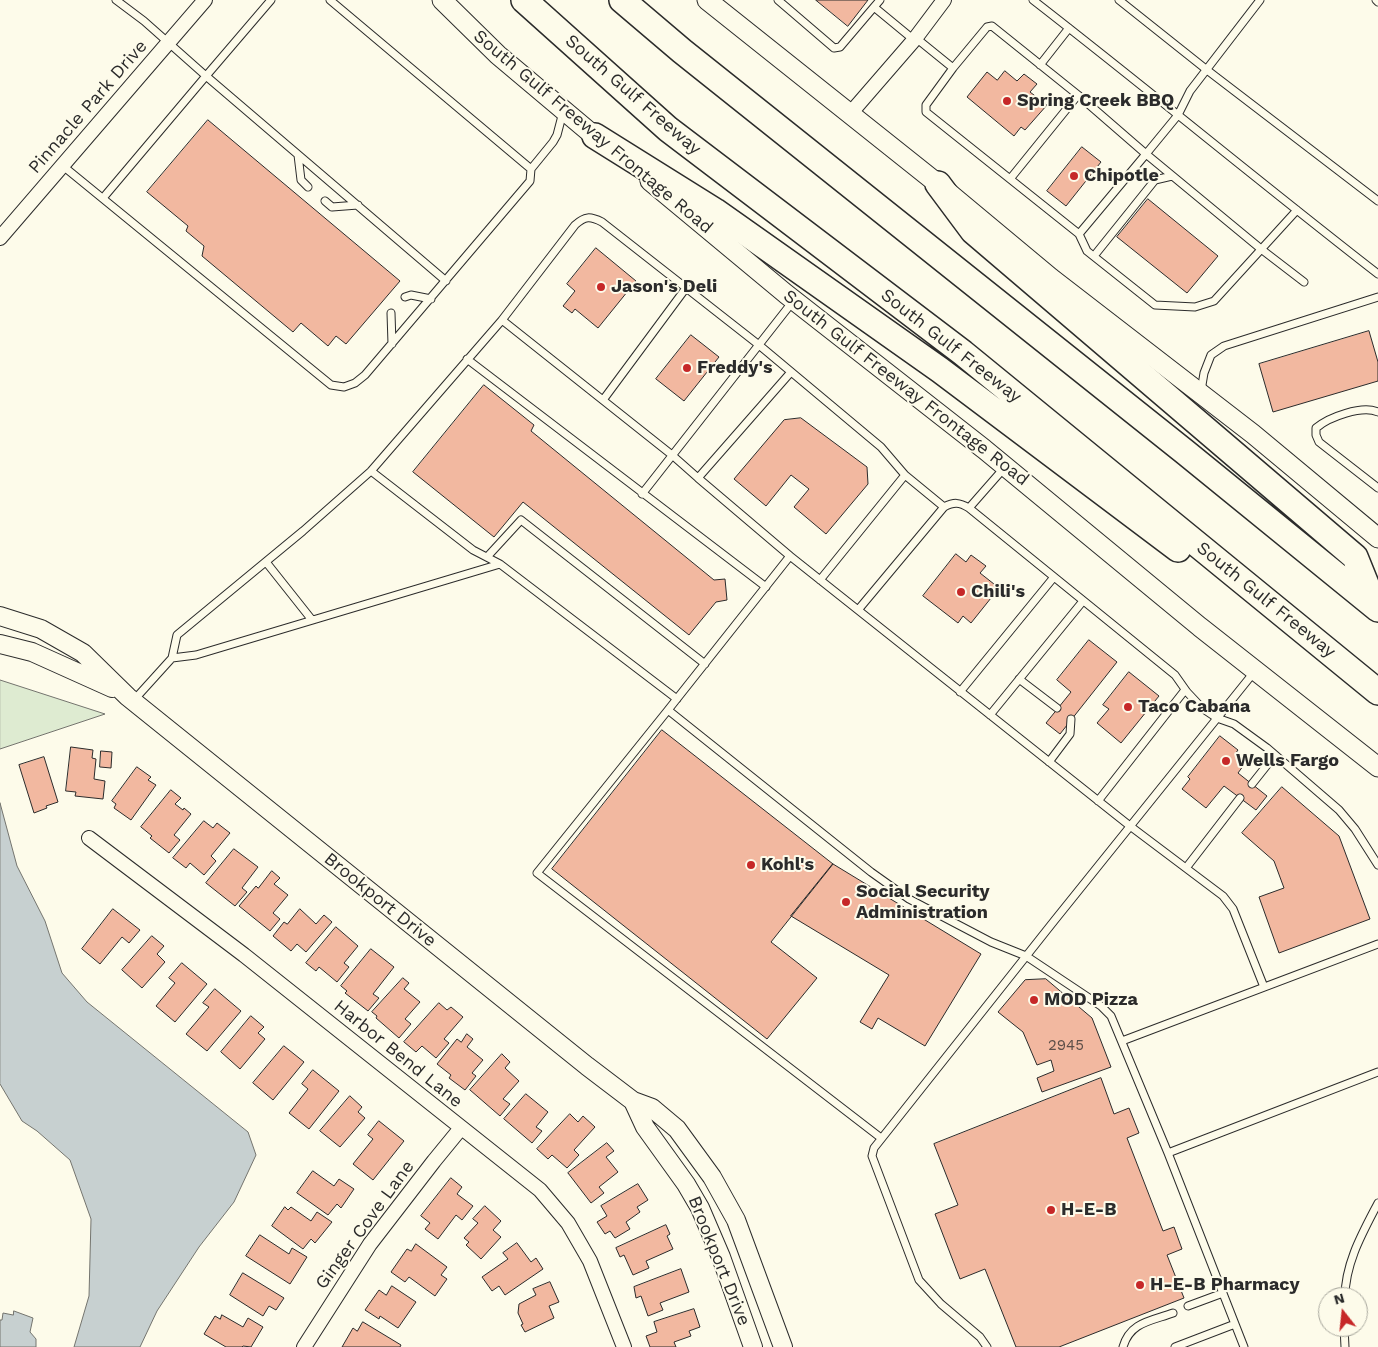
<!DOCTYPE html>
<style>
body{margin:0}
#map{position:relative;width:1378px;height:1347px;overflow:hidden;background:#fdfbea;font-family:"Work Sans",sans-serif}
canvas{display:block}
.north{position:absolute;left:1318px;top:1287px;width:50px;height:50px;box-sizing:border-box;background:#fdfbea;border:1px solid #a9a89e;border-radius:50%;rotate:344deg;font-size:14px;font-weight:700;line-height:20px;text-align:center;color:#2b2b2b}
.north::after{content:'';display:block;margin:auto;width:18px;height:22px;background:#c62828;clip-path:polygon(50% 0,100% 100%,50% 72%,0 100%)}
</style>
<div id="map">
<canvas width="1378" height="1347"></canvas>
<div class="north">N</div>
</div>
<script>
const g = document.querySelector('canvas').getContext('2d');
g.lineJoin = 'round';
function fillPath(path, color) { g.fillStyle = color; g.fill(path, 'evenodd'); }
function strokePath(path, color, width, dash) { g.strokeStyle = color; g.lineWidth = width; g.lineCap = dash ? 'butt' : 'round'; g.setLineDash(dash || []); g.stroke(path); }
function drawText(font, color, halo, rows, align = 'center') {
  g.font = font + ' "Work Sans",sans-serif'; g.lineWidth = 4; g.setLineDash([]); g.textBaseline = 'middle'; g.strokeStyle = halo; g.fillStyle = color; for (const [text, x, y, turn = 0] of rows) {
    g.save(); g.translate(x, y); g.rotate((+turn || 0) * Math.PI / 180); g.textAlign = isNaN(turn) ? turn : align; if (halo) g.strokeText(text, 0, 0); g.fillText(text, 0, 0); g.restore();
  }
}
const green = new Path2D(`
 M0 680 105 714 0 749Z`);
const water = new Path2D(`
 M0 803 17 866 45 921 62 973 87 1002 248 1132 256 1155 234 1202 199 1247 157 1311 140 1347H74L89 1296 91 1219 70 1160 37 1131 22 1121 0 1084Z
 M14 1311 33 1318 30 1332 36 1339V1347H0V1320H2L3 1313 13 1315Z`);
const building = new Path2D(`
 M816 0H868L848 26Z
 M1005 71 1017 81 1024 74 1037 84 1030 92 1047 105 1025 130 1021 127 1014 136 967 97 987 72 997 80Z
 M208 120 400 281 346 344 336 336 328 346 301 323 293 332 202 256 204 246 186 231 188 226 147 192Z
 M1082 147 1101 162 1066 206 1047 191Z
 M1148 199 1218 256 1187 293 1117 237Z
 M596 248 636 281 598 328 575 309 572 313 563 306 575 291 567 284Z
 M1369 331 1378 362V381L1273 412 1259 364Z
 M691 335 719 357 684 401 656 379Z
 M484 385 534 425 531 431 714 580 725 579 727 600 716 602 689 635 523 502 494 537 413 472Z
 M801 418 867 467 868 484 826 534 794 507 809 489 791 475 766 506 734 479 784 420Z
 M956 554 966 562 971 555 986 566 980 573 999 588 971 623 963 616 958 623 923 596Z
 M1089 640 1117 662 1060 734 1046 723 1071 692 1057 680Z
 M1129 672 1159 696 1121 743 1097 723 1109 709 1103 705Z
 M662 730 833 864 771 942 817 978 767 1039 552 869Z
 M1220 736 1238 750 1235 754 1246 762 1238 773 1267 796 1256 810 1224 786 1206 808 1182 789 1190 779 1188 777Z
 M71 747 93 750 92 758 96 759 94 779 105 781 103 799 75 796 76 792 66 791Z
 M101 751 112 752 111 768 100 767Z
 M44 757 58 802 46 806 47 808 34 813 19 765Z
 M137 767 151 777 148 780 156 785 131 820 114 808 116 804 112 801Z
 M1282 787 1339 836 1370 919 1279 953 1259 897 1284 888 1274 861 1242 833Z
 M171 790 181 798 175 804 183 810 184 808 191 814 174 835 180 840 169 853 150 838 152 836 141 827Z
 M204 821 213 828 217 823 230 833 211 856 216 861 204 875 190 863 186 868 173 858Z
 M234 849 258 867 242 888 247 892 235 906 206 883Z
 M833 864 981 954 925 1046 878 1018 872 1029 860 1022 889 975 791 916Z
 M272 871 280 878 274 884 288 895 273 913 280 919 270 931 239 906 256 886 258 888Z
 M113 909 140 930 129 943 122 937 100 964 82 949Z
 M300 909 316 924 324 915 332 922 306 952 297 944 291 951 273 936 284 922 287 924Z
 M336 927 358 946 344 963 349 967 337 982 319 967 316 971 306 963Z
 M152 936 164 946 157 954 165 962 142 988 122 970Z
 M371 949 394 967 373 994 379 998 368 1011 345 993 347 991 341 986Z
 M182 963 207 984 175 1022 156 1006 175 983 169 978Z
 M403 978 409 983 404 989 420 1002 405 1019 411 1024 399 1038 376 1018 377 1016 372 1012Z
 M1046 979 1092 1018 1111 1067 1042 1092 1037 1078 1054 1071 1051 1060 1037 1065 1023 1032 998 1012 1025 980Z
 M215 989 241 1011 207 1051 186 1034 209 1007 203 1003Z
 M439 1003 447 1010 451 1007 463 1017 444 1039 449 1043 436 1058 422 1046 416 1052 404 1042Z
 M251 1016 264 1027 258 1033 265 1039 240 1069 221 1052Z
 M467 1034 473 1039 467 1047 483 1060 472 1073 476 1076 465 1090 449 1078 451 1075 437 1064 457 1039 461 1042Z
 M284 1046 304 1062 273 1100 253 1083Z
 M502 1054 510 1062 505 1068 519 1081 503 1099 510 1104 500 1116 470 1090Z
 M313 1070 339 1091 309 1129 289 1113 308 1089 302 1084Z
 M1101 1078 1114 1114 1129 1108 1139 1133 1127 1138 1163 1231 1174 1227 1182 1249 1167 1255 1184 1298 1059 1347H1016L985 1269 960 1279 935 1214 958 1205 934 1144Z
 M526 1094 548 1112 536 1127 542 1131 532 1143 504 1119Z
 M350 1096 362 1107 358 1112 365 1118 340 1147 320 1131Z
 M570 1114 578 1122 583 1116 595 1127 574 1150 579 1155 567 1168 552 1155 548 1159 537 1149Z
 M379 1121 404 1141 373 1180 353 1164 373 1139 368 1135Z
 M607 1143 614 1151 606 1157 618 1172 599 1187 604 1193 591 1203 568 1173Z
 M313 1171 334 1186 339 1179 354 1189 341 1208 337 1204 328 1215 297 1193Z
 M451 1178 462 1187 457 1194 473 1206 462 1220 456 1215 438 1239 425 1229 430 1223 421 1216Z
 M638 1184 648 1200 637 1207 640 1212 626 1222 630 1229 615 1238 610 1231 605 1234 597 1222 607 1216 601 1206Z
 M485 1206 501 1221 493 1230 501 1237 481 1259 466 1245 469 1242 464 1238 478 1223 473 1219Z
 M285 1207 288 1210 291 1207 311 1221 317 1212 332 1222 315 1243 311 1239 303 1249 272 1226Z
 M666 1225 670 1234 667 1236 673 1249 646 1261 649 1268 633 1275 624 1255 620 1257 616 1248Z
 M260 1235 289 1254 292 1248 307 1257 290 1284 246 1256Z
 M517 1243 531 1262 536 1258 543 1269 505 1295 499 1286 492 1291 482 1277 508 1259 503 1253Z
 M416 1244 447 1267 441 1275 447 1279 435 1296 409 1277 405 1282 391 1272 407 1249 411 1251Z
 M681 1269 689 1292 660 1303 663 1310 648 1316 641 1296 636 1298 634 1287Z
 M243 1273 284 1298 276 1310 269 1306 263 1316 230 1295Z
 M550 1282 559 1302 549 1306 554 1318 525 1332 521 1325 523 1324 518 1313 519 1304 536 1295 533 1289Z
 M392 1286 416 1302 398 1328 380 1316 379 1319 365 1310 379 1290 386 1295Z
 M694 1309 700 1327 689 1331 691 1336 674 1342 676 1347H650L646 1336 657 1332 654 1322Z
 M222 1315 243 1327 248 1318 263 1327 251 1347 243 1346 242 1347H226L204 1334 215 1316 220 1319Z
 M363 1322 401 1345 400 1347H342L353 1328 357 1331Z`);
const service = new Path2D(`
 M116 0 144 21 206 76 271 0
 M778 0 834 48 840 47 874 7
 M880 0 874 7 914 40
 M1033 0C1149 90 1262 184 1378 274
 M1119 0 1207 70 1378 201
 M1376 0 1378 2
 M916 38 953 68 987 27 992 26 1078 95 1146 154 1178 115 1190 91 1260 0
 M1040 65 1069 28
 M953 68 926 105V112L1079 234 1087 251 1155 305 1195 307 1214 301 1297 210
 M298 155 301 180 308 187
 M63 166 331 385 344 387 355 383 365 375 530 181 531 169 330 0
 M531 169 553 142 557 135 563 112
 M1010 179 1078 95
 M103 198 206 76 446 281
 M325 201 332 207 358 205
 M1079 234 1146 154 1261 249 1304 282
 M1094 256 1155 180 1172 176
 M405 297 411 295 431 299
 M391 313 392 344
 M502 320 575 225C585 216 590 216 602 222L759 345 881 447 905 475 820 580
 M467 359 766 587
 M1201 391 1204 373 1211 355 1224 346 1378 297
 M603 400 686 288
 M1378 412C1362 405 1329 417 1316 428V435L1319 442 1378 488
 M371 471 473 550 500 564
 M905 475 944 507
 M698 478 790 556
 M642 494 794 300
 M969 508 1175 675 1187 692 1202 708 1217 718 1234 724 1267 748 1339 810 1355 829 1378 865
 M487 557 521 520 705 664
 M266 562 312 620
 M858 610 944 507C954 502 959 502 969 508L1005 467
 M1019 679 1057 708
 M960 692 1054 577
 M677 699 500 564 196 655 172 658 177 635 303 531 371 471 502 320 672 455 698 478 791 372
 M134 700 172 658
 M668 710 537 873 881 1138
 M990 715 1083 601
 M1049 762 1070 734 1071 719
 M1252 784 1275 755
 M1098 801 1185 690
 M1186 868 1240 798
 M1122 1041 1378 944
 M1168 1153 1378 1072
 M1345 1297C1345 1263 1363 1232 1378 1203
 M1188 1306 1223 1293
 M1344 1327 1345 1347
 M987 1347 980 1337 941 1304 919 1280 872 1156 874 1148 1054 921 1255 671
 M1123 1347C1130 1322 1151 1321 1173 1313
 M1175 1347 1235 1324
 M1244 1347 1168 1153 1111 1016 1101 1006 1026 956 991 942 909 899 871 872 668 710 790 556 1130 826 1223 896 1233 909 1264 987`);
const minor = new Path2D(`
 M849 115 914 40 944 0
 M0 238 205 0
 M89 838 244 955 540 1190 568 1223 590 1261 624 1347
 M304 1347 370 1244 434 1161 461 1128`);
const tertiary = new Path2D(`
 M0 616 41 629 83 653 128 697 587 1066 633 1101 652 1108 677 1129 712 1177 736 1220 783 1347
 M0 644 32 652 112 688
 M633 1101 645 1127 686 1184 700 1208 721 1257 753 1347`);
const secondary = new Path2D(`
 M442 0 498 55 605 145
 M707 0 938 184 1051 278 1253 434 1378 538
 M650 181 786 294 984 449 1200 627 1378 767`);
const motorway = new Path2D(`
 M524 0 668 129 963 353 1378 692
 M622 0 682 51 1185 452 1378 609
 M595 136 715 211 940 370 1178 549
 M938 184 973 231 1355 557 1374 604`);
const markers = [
 [1007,101,5,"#c62828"],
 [1074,176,5,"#c62828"],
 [601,287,5,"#c62828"],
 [687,368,5,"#c62828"],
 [961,592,5,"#c62828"],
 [1128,707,5,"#c62828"],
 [1226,761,5,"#c62828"],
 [751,865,5,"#c62828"],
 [846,902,5,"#c62828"],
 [1034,1000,5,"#c62828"],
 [1051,1210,5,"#c62828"],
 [1140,1285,5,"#c62828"]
];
const numberNames = [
 ["2945",1066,1046]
];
const streetNames = [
 ["South Gulf Freeway",633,95,41],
 ["Pinnacle Park Drive",88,107,-49],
 ["South Gulf Freeway Frontage Road",593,132,40],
 ["South Gulf Freeway",951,346,38],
 ["South Gulf Freeway Frontage Road",906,388,38],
 ["South Gulf Freeway",1266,600,39],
 ["Brookport Drive",380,900,39],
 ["Harbor Bend Lane",398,1054,39],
 ["Ginger Cove Lane",365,1225,-54],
 ["Brookport Drive",719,1261,68]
];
const poiNames = [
 ["Spring Creek BBQ",1017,101],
 ["Chipotle",1084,176],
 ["Jason's Deli",611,287],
 ["Freddy's",697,368],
 ["Chili's",971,592],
 ["Taco Cabana",1138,707],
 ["Wells Fargo",1236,761],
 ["Kohl's",761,865],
 ["Social Security",856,892],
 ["Administration",856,913],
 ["MOD Pizza",1044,1000],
 ["H-E-B",1061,1210],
 ["H-E-B Pharmacy",1150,1285]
];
fillPath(green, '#deebd1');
strokePath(green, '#74746e', 1);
fillPath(water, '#c7d0d0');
strokePath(water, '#74746e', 1);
fillPath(building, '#f2b8a0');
strokePath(building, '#2b2b2b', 1);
strokePath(service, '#2b2b2b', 9);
strokePath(minor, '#2b2b2b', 16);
strokePath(tertiary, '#2b2b2b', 20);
strokePath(secondary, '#2b2b2b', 21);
strokePath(motorway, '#2b2b2b', 28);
strokePath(service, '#fdfbea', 7);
strokePath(minor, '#fdfbea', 14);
strokePath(tertiary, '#fdfbea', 18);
strokePath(secondary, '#fdfbea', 19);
strokePath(motorway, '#fdfbea', 25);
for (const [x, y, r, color] of markers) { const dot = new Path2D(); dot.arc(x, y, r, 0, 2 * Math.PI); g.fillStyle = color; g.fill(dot); strokePath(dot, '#fdfbea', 2); }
drawText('15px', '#5d4e48', null, numberNames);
drawText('18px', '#2b2b2b', '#fdfbea', streetNames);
drawText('bold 18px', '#2b2b2b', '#fdfbea', poiNames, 'left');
</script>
